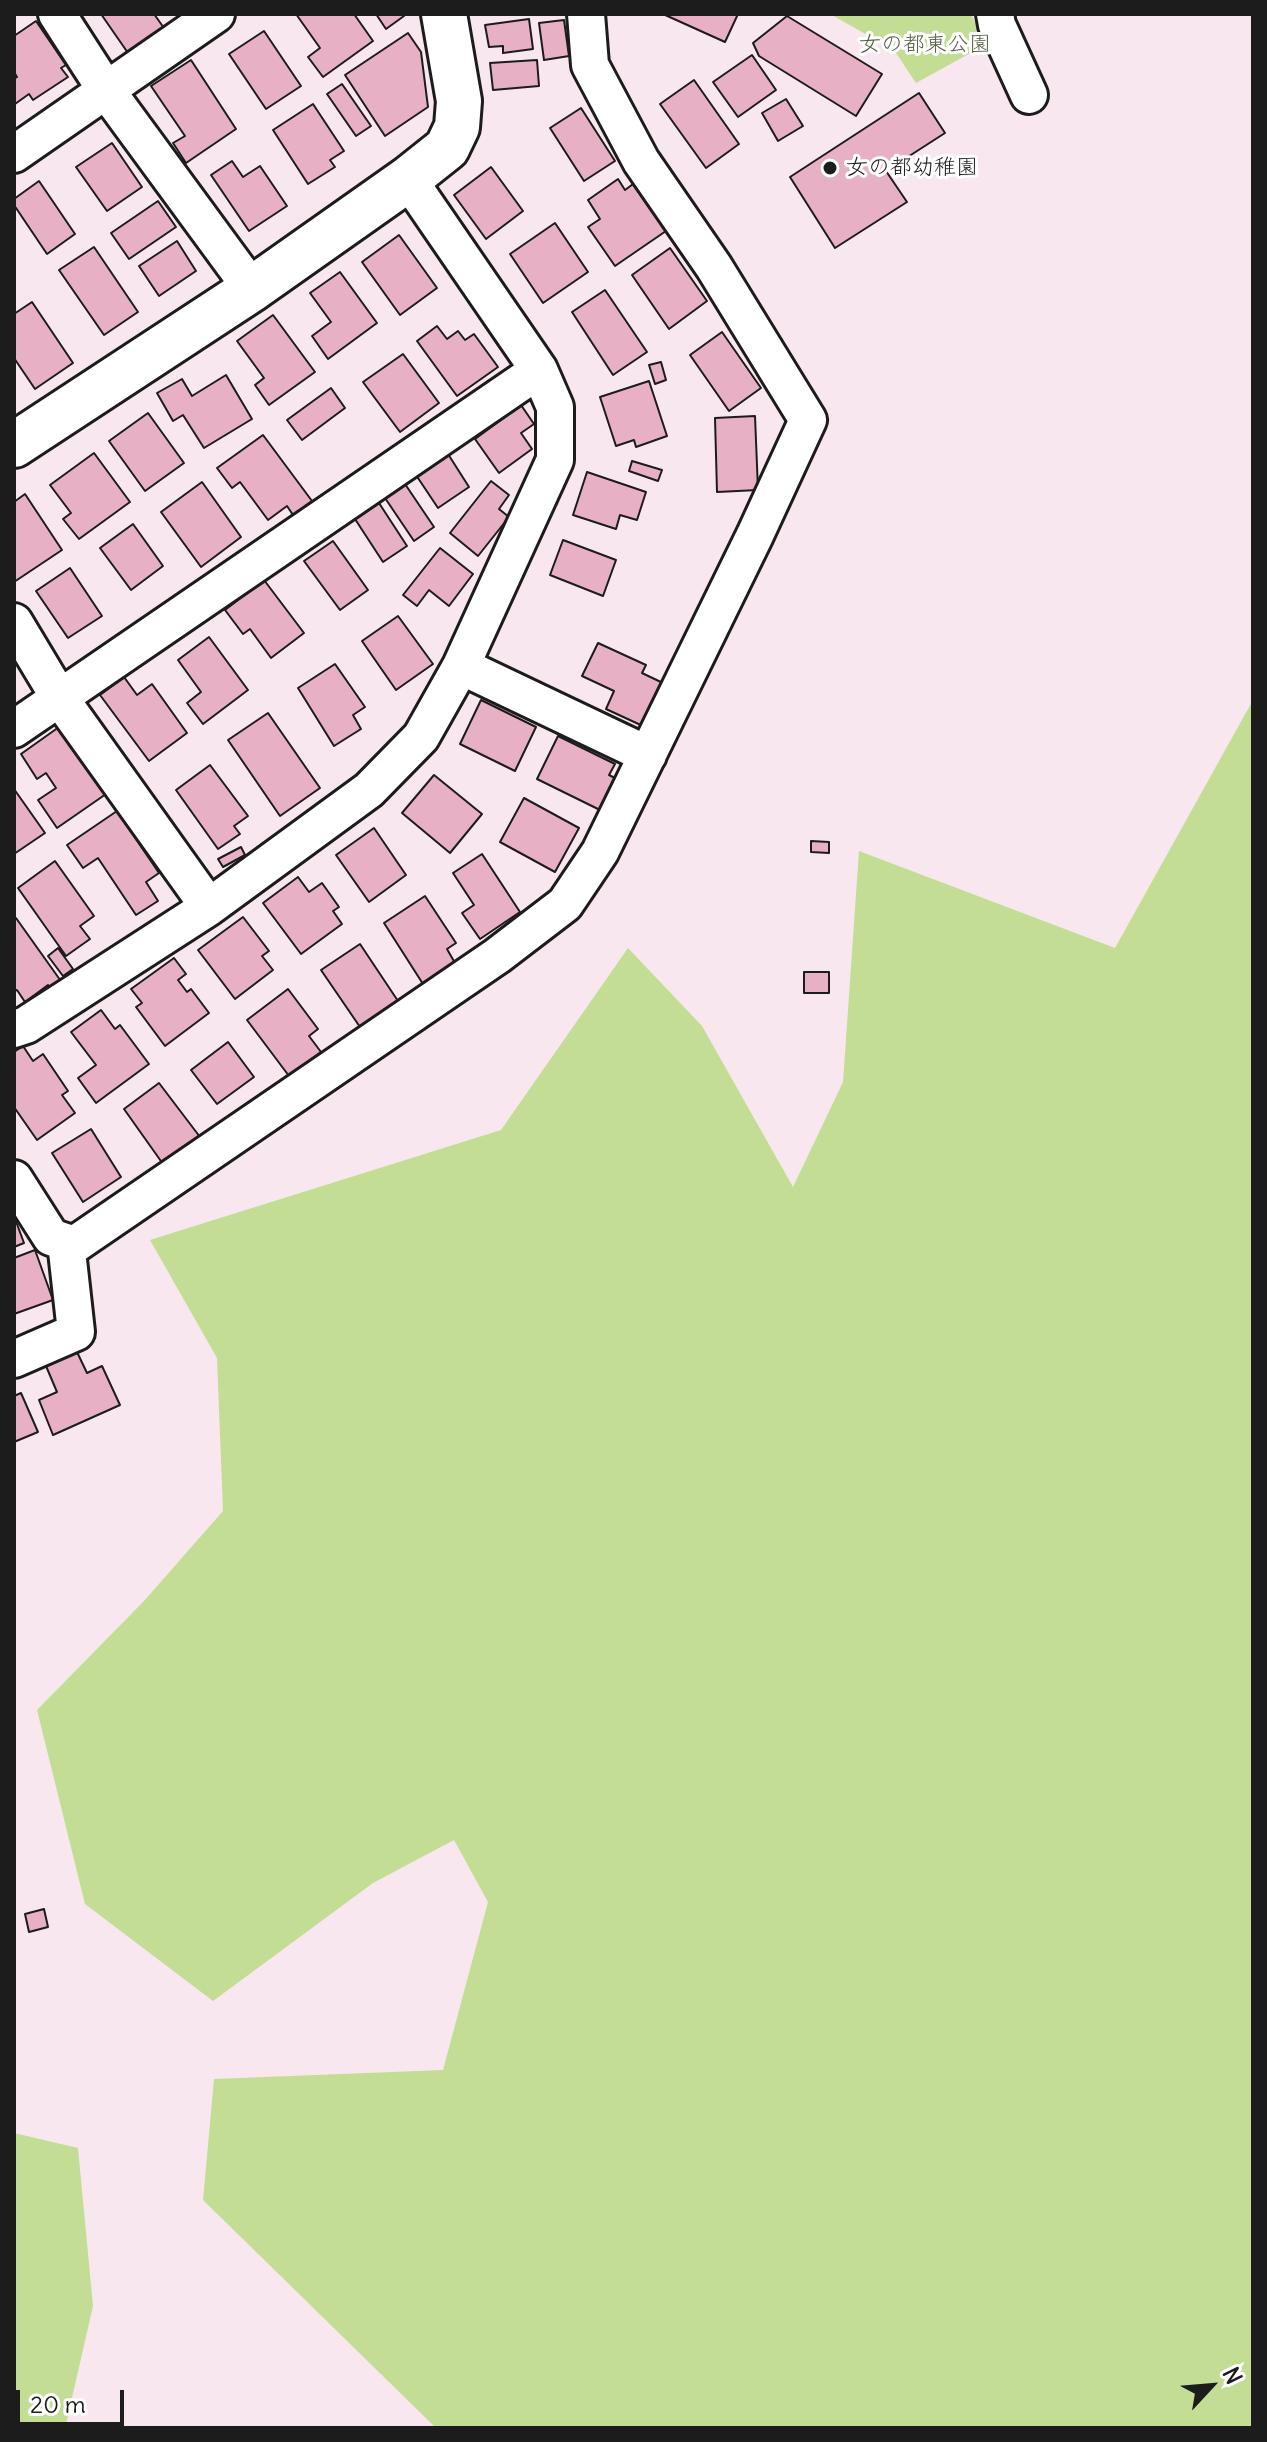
<!DOCTYPE html>
<meta charset="utf-8">
<style>
body{margin:0}
#map{position:relative;width:1267px;height:2442px;overflow:hidden;background:#f8e7ee;font-family:Delius,sans-serif}
canvas{display:block}
.frame{position:absolute;inset:0;border:16px solid #1c1c1c;pointer-events:none}
.north{position:absolute;left:1171px;top:2346px;width:80px;height:80px;-webkit-text-stroke:6px #fff;paint-order:stroke;rotate:64deg;font-size:22px;font-weight:700;line-height:32px;text-align:center;color:#1c1c1c}
.north::after{content:'';display:block;margin:auto;width:28px;height:36px;background:#1c1c1c;clip-path:polygon(50% 0,100% 100%,50% 72%,0 100%)}
.scale{position:absolute;left:16px;top:2390px;width:108px;height:36px;box-sizing:border-box;border:4px solid #1c1c1c;border-top:0;padding-left:10px;font-size:24px;line-height:28px;white-space:nowrap;color:#1c1c1c;-webkit-text-stroke:6px #fff;paint-order:stroke}
</style>
<div id="map">
<canvas width="1267" height="2442"></canvas>
<div class="frame"></div>
<div class="north">N</div>
<div class="scale">20 m</div>
</div>
<script>
const g = document.querySelector('canvas').getContext('2d');
g.lineJoin = 'round';
function fillPath(path, color) { g.fillStyle = color; g.fill(path, 'evenodd'); }
function strokePath(path, color, width, dash) { g.strokeStyle = color; g.lineWidth = width; g.lineCap = dash ? 'butt' : 'round'; g.setLineDash(dash || []); g.stroke(path); }
function drawText(font, color, halo, rows, align = 'center') {
  g.font = font + ' Delius,"Klee One",sans-serif'; g.lineWidth = 6; g.setLineDash([]); g.textBaseline = 'middle'; g.strokeStyle = halo; g.fillStyle = color; for (const [text, x, y, turn = 0] of rows) {
    g.save(); g.translate(x, y); g.rotate((+turn || 0) * Math.PI / 180); g.textAlign = isNaN(turn) ? turn : align; if (halo) g.strokeText(text, 0, 0); g.fillText(text, 0, 0); g.restore();
  }
}
const green = new Path2D(`
 M830 14H971L985 45 916 83 894 50Z
 M1253 700V2428H436L203 2200 214 2079 443 2070 488 1902 454 1840 373 1883 213 2001 85 1904 37 1710 144 1601 223 1511 217 1358 150 1240 501 1130 628 948 702 1026 793 1187 843 1082 859 851 1115 948Z
 M14 2133 78 2148 93 2306 66 2424 67 2428H14Z`);
const building = new Path2D(`
 M101 14H154L164 28 128 53Z
 M296 14H354L373 41 323 77 308 57 320 48Z
 M376 14H402L404 16 386 29Z
 M663 14H738L725 42Z
 M787 16 882 74 856 116 759 56 753 43Z
 M529 19 533 49 503 53V46L489 47 485 25Z
 M564 20 569 56 544 60 539 23Z
 M36 21 66 65 61 68 68 77 33 100 29 94 15 104 14 79 17 77 14 72V36Z
 M264 31 301 86 266 109 229 54Z
 M408 33 421 52 428 107 385 136 345 75Z
 M752 55 776 90 738 117 713 82Z
 M191 60 236 129 186 163 173 143 185 136 151 86Z
 M537 60 539 86 493 90 490 63Z
 M694 80 739 144 706 168 660 104Z
 M342 84 371 126 356 136 327 94Z
 M919 93 945 133 886 171 907 202 835 248 790 177Z
 M786 99 803 126 778 141 762 113Z
 M313 104 344 151 330 160 335 167 308 184 273 130Z
 M581 108 615 161 584 181 550 128Z
 M112 143 142 187 107 211 76 167Z
 M232 161 243 177 260 166 287 206 249 231 211 175Z
 M491 167 523 211 486 239 454 195Z
 M618 179 625 190 633 184 666 231 615 266 588 227 600 219 588 200Z
 M39 181 75 234 47 254 14 205V199Z
 M158 201 176 227 129 259 111 233Z
 M555 223 588 272 543 303 510 254Z
 M399 235 437 288 400 315 362 262Z
 M177 241 196 271 159 296 139 266Z
 M94 247 138 312 104 335 59 270Z
 M670 248 707 301 669 329 632 275Z
 M340 272 377 323 328 359 312 336 331 322 310 293Z
 M605 290 647 352 613 375 572 312Z
 M32 302 73 363 35 389 14 358V314Z
 M273 315 315 372 269 405 255 385 264 378 237 341Z
 M437 326 447 339 458 331 465 340 474 334 498 367 457 396 417 341Z
 M722 332 761 388 729 411 690 355Z
 M403 354 439 403 400 432 363 382Z
 M661 362 666 380 655 384 649 365Z
 M226 375 252 419 204 448 183 415 173 421 157 393 182 379 192 396Z
 M649 381 667 436 636 447 634 440 616 446 600 397Z
 M331 388 345 408 302 440 287 420Z
 M521 405 534 424 521 433 532 449 499 473 475 439Z
 M148 413 184 463 145 491 109 441Z
 M755 416 758 490 717 492 715 418Z
 M263 435 312 501 293 515 287 506 268 520 240 482 232 488 217 468Z
 M94 453 130 502 79 539 63 519 71 513 50 485Z
 M448 454 469 487 438 508 416 475Z
 M632 461 662 470 658 481 629 471Z
 M587 472 646 492 637 520 620 515 616 529 573 515Z
 M403 481 434 527 414 541 383 495Z
 M491 481 509 495 499 509 509 517 478 556 450 533Z
 M202 482 241 537 201 567 161 512Z
 M25 494 62 550 14 582V502Z
 M379 503 407 546 383 562 355 519Z
 M133 524 163 566 131 590 100 548Z
 M563 540 616 560 603 596 550 575Z
 M333 541 368 590 340 610 304 561Z
 M440 548 473 574 449 606 429 590 417 606 403 595Z
 M70 568 102 616 68 638 36 591Z
 M264 580 304 633 271 658 250 629 243 634 225 610Z
 M398 616 433 664 396 690 362 641Z
 M209 637 248 690 203 724 187 703 201 692 178 660Z
 M598 643 646 665 642 673 665 684 645 727 606 709 614 691 582 676Z
 M335 664 365 707 353 715 361 729 334 746 298 688Z
 M124 677 137 695 152 684 187 733 149 761 100 695Z
 M481 700 536 727 515 771 460 744Z
 M268 713 320 788 280 816 228 740Z
 M59 727 106 794 57 828 38 800 56 788 46 773 37 779 21 754Z
 M558 736 615 764 609 775 615 778 600 810 537 779Z
 M210 765 248 816 234 826 240 834 218 849 176 790Z
 M434 775 482 814 450 853 402 813Z
 M14 789 45 833 14 854Z
 M524 798 579 828 555 872 500 842Z
 M117 811 159 873 146 882 158 901 136 915 98 858 83 868 67 845Z
 M374 828 406 875 369 902 336 855Z
 M811 841 829 842V853L811 852Z
 M241 847 245 855 223 867 218 859Z
 M482 854 520 912 480 939 462 913 474 905 453 873Z
 M55 861 94 916 80 926 90 939 66 956 18 888Z
 M298 877 309 892 322 883 339 907 333 911 342 924 301 954 263 903Z
 M425 896 456 943 447 949 455 963 423 984 384 923Z
 M243 917 269 951 262 956 273 970 235 999 198 950Z
 M16 918 63 984 52 991 48 985 25 1002 17 990 14 991V919Z
 M360 944 398 1001 360 1027 321 970Z
 M58 948 73 969 63 976 48 956Z
 M174 958 186 974 178 980 187 992 191 989 209 1013 165 1046 136 1007 142 1003 131 989Z
 M804 972H829V993H804Z
 M288 989 318 1029 309 1036 321 1052 289 1076 247 1020Z
 M101 1010 115 1029 120 1025 149 1064 96 1103 78 1078 96 1065 71 1032Z
 M228 1042 254 1077 217 1104 191 1070Z
 M23 1046 33 1061 43 1054 68 1091 62 1095 75 1113 37 1140 14 1107V1052Z
 M159 1083 200 1137 163 1164 124 1109Z
 M91 1129 121 1177 83 1202 52 1153Z
 M14 1216 24 1243 14 1247Z
 M35 1250 53 1300 14 1314V1258Z
 M77 1352 87 1373 102 1366 120 1405 53 1435 39 1400 57 1392 46 1366Z
 M21 1393 38 1432 14 1442V1396Z
 M44 1909 48 1927 29 1932 25 1914Z`);
const minor = new Path2D(`
 M57 14 106 90 252 289
 M995 14 997 25 1029 95
 M14 154 216 14
 M14 622 59 697 209 907
 M461 666 648 755
 M14 729 539 370
 M14 1029 26 1025 209 907 369 790 421 737 461 666 555 460V407L539 370 408 179
 M14 1179 51 1237 74 1245 497 956 565 904 600 852 755 535 808 420 714 267 641 161 590 65 586 14
 M14 1359 76 1332 66 1242`);
const tertiary = new Path2D(`
 M14 445 252 289 408 179 447 148 457 127 459 101 444 14`);
const markers = [
 [830,168,8,"#1c1c1c"]
];
const parkNames = [
 ["女の都東公園",925,45]
];
const poiNames = [
 ["女の都幼稚園",846,168]
];
fillPath(green, '#c4dd94');
fillPath(building, '#e8b0c5');
strokePath(building, '#1c1c1c', 2);
strokePath(minor, '#1c1c1c', 42);
strokePath(tertiary, '#1c1c1c', 50);
strokePath(minor, '#fff', 36);
strokePath(tertiary, '#fff', 44);
for (const [x, y, r, color] of markers) { const dot = new Path2D(); dot.arc(x, y, r, 0, 2 * Math.PI); g.fillStyle = color; g.fill(dot); strokePath(dot, '#fff', 3); }
drawText('22px', '#576046', '#fff', parkNames);
drawText('22px', '#1c1c1c', '#fff', poiNames, 'left');
</script>
